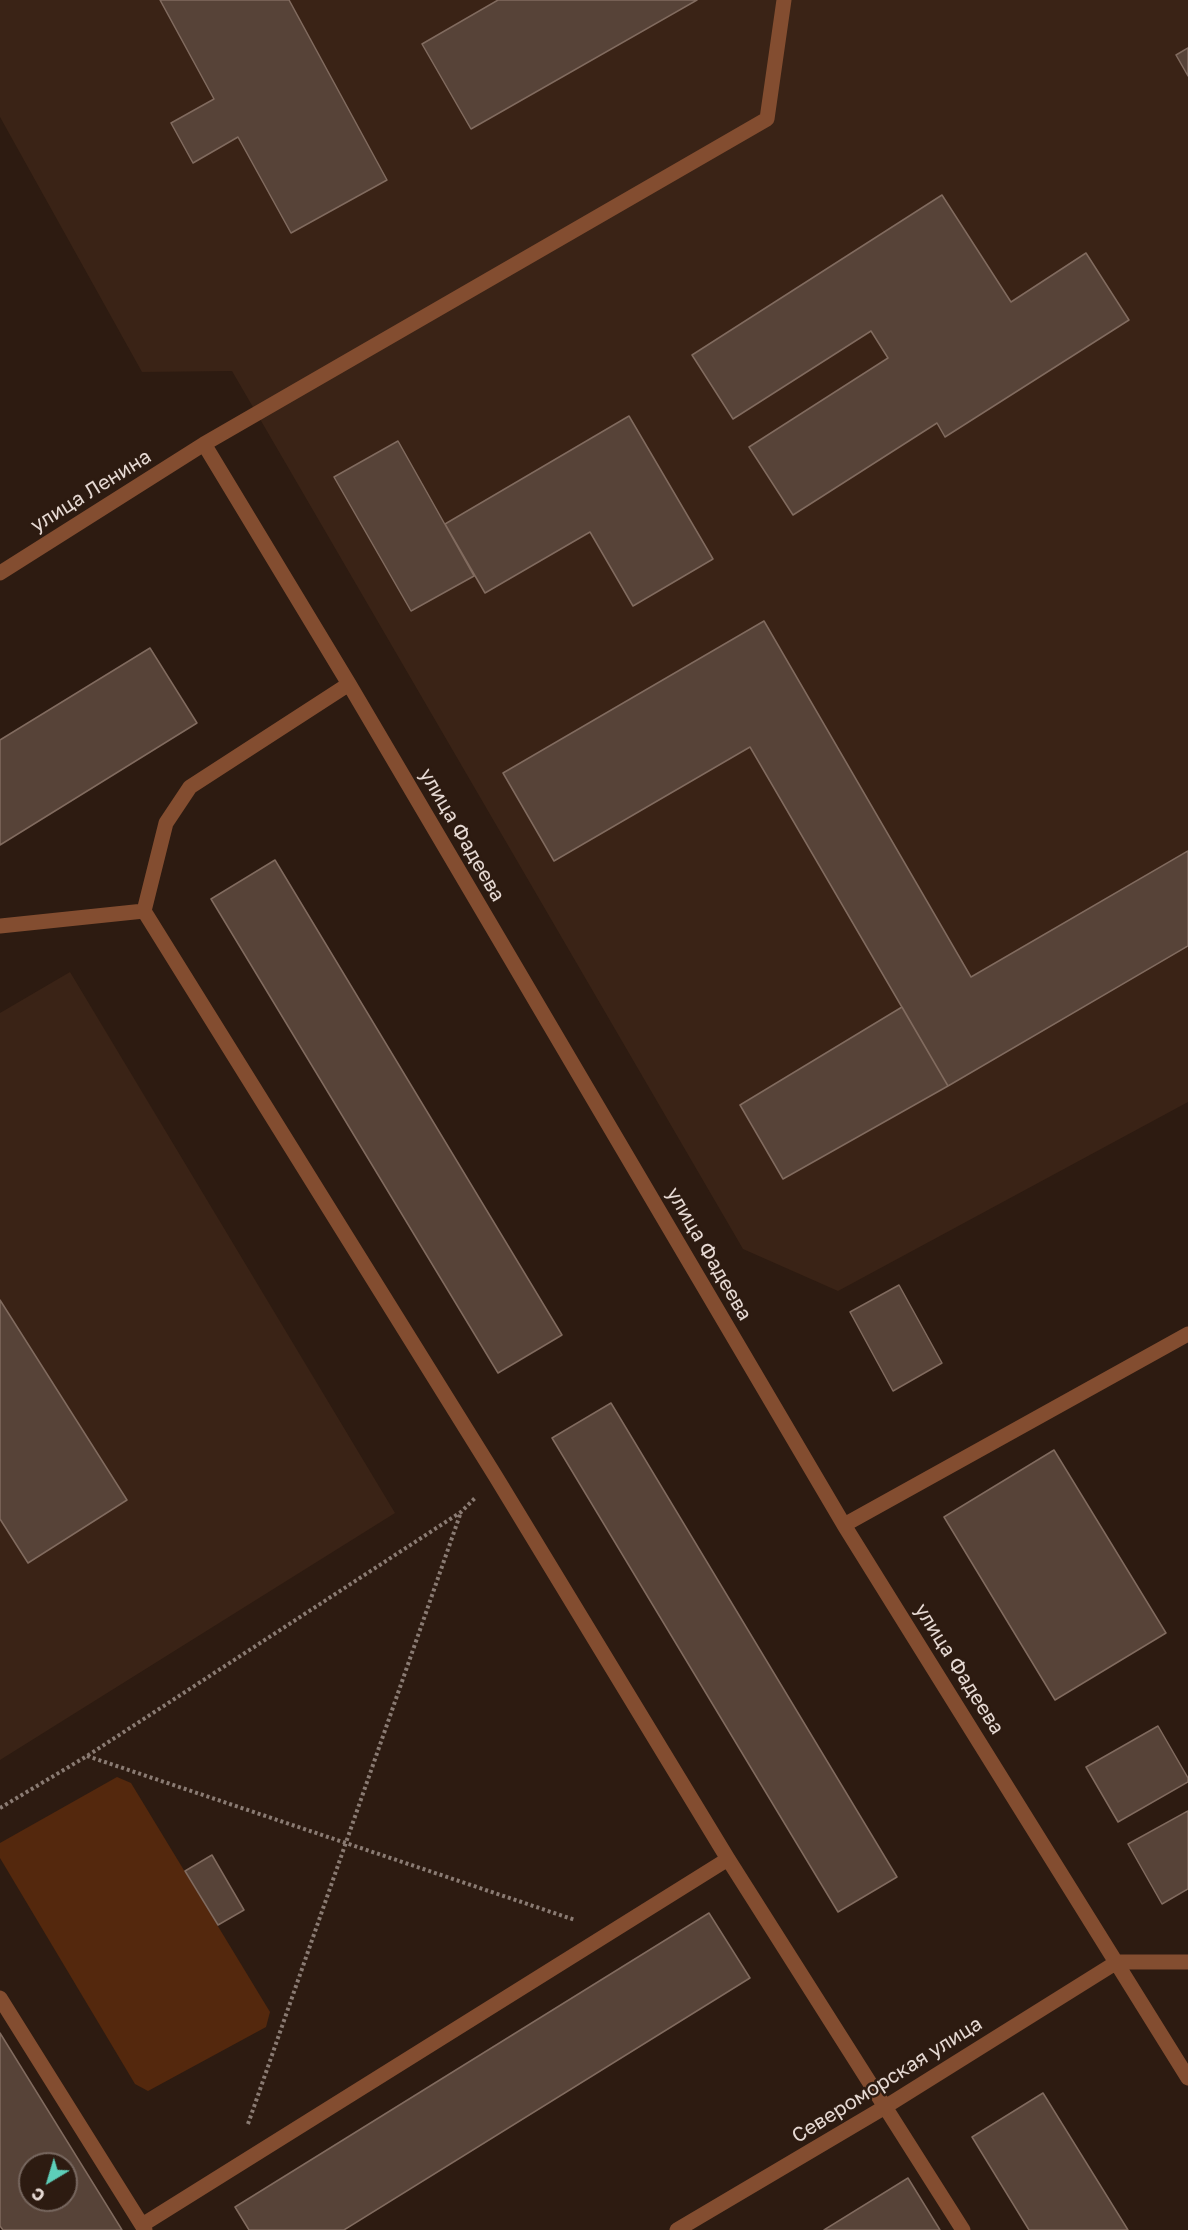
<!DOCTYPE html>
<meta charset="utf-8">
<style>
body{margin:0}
#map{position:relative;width:1188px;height:2230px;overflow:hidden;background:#2d1b11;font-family:"Golos Text",sans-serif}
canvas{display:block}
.north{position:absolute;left:18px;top:2152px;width:60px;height:60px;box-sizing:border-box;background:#2d1b11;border:2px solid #77675f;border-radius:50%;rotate:218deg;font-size:16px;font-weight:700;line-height:24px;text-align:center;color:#e6d9d3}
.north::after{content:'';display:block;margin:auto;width:21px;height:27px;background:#5dceb9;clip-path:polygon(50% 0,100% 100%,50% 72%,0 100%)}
</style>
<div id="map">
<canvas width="1188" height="2230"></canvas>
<div class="north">С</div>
</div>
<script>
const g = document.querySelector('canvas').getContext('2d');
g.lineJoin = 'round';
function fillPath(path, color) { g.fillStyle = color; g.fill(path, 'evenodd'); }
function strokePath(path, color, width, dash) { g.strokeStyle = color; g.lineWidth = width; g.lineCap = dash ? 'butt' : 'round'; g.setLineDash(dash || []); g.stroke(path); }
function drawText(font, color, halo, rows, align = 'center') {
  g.font = font + ' "Golos Text",sans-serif'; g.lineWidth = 5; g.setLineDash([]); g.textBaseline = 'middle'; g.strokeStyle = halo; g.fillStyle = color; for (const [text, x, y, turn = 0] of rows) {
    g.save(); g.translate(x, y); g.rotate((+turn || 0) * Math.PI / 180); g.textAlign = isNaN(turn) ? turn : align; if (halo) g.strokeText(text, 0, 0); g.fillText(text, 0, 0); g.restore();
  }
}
const built = new Path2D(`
 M0 0H1188V1102L838 1291 743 1249 232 371 142 372 0 117Z
 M70 972 395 1513 0 1760V1013Z`);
const green = new Path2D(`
 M117 1777 131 1783 270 2012 266 2027 148 2091 135 2084 0 1858V1843Z`);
const building = new Path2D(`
 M160 0H289L387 180 291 233 238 137 193 163 171 123 214 99Z
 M498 0H697L471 129 422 44Z
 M1188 48V76L1176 55Z
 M942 195 1011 302 1086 253 1129 320 945 437 937 423 793 515 749 447 888 358 871 331 733 419 692 355Z
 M629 416 713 559 633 606 590 532 485 593 445 524Z
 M398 441 474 576 411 611 334 477Z
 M764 621 971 977 1188 851V946L948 1086 750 747 554 861 503 773Z
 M150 648 197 723 0 845V740Z
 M275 860 562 1335 498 1373 211 899Z
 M902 1007 948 1086 783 1179 740 1105Z
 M899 1285 942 1363 893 1391 850 1312Z
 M0 1300 127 1500 28 1563 0 1519Z
 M611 1403 897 1877 838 1912 552 1438Z
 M1054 1450 1166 1633 1055 1700 944 1517Z
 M1158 1726 1188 1778V1782L1118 1822 1086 1767Z
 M1188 1811V1889L1162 1904 1128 1844Z
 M212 1855 244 1910 218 1925 185 1871Z
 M709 1913 750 1978 344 2230H249L235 2207Z
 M0 2033 122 2230H3L0 2226ZM30 2164H66V2200H30Z
 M1043 2093 1128 2230H1029L972 2137Z
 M908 2178 940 2230H824Z`);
const path = new Path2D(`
 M87 1756 575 1920
 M0 1808 87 1756 461 1512 476 1497
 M248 2124 461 1512`);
const minor = new Path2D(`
 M204 444 349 684 844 1525 1188 2078
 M0 573 204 444 767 119 784 0
 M144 911 166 823 190 787 349 684
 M0 926 144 911 496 1477 728 1859 963 2230
 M844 1525 1188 1334
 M1117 1962H1188
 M0 1998 145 2230
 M142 2225 728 1859
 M677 2230 885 2107 1117 1962`);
const streetNames = [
 ["улица Ленина",91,491,-32],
 ["улица Фадеева",462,835,60],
 ["улица Фадеева",709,1254,60],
 ["улица Фадеева",959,1669,58],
 ["Североморская улица",887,2080,-32]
];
fillPath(built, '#3a2316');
fillPath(green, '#54280d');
fillPath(building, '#574338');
strokePath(building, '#816b5f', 1.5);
strokePath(path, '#8a7b73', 4, [3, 3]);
strokePath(minor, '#834d30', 15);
drawText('20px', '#e6d9d3', '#2d1b11', streetNames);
</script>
